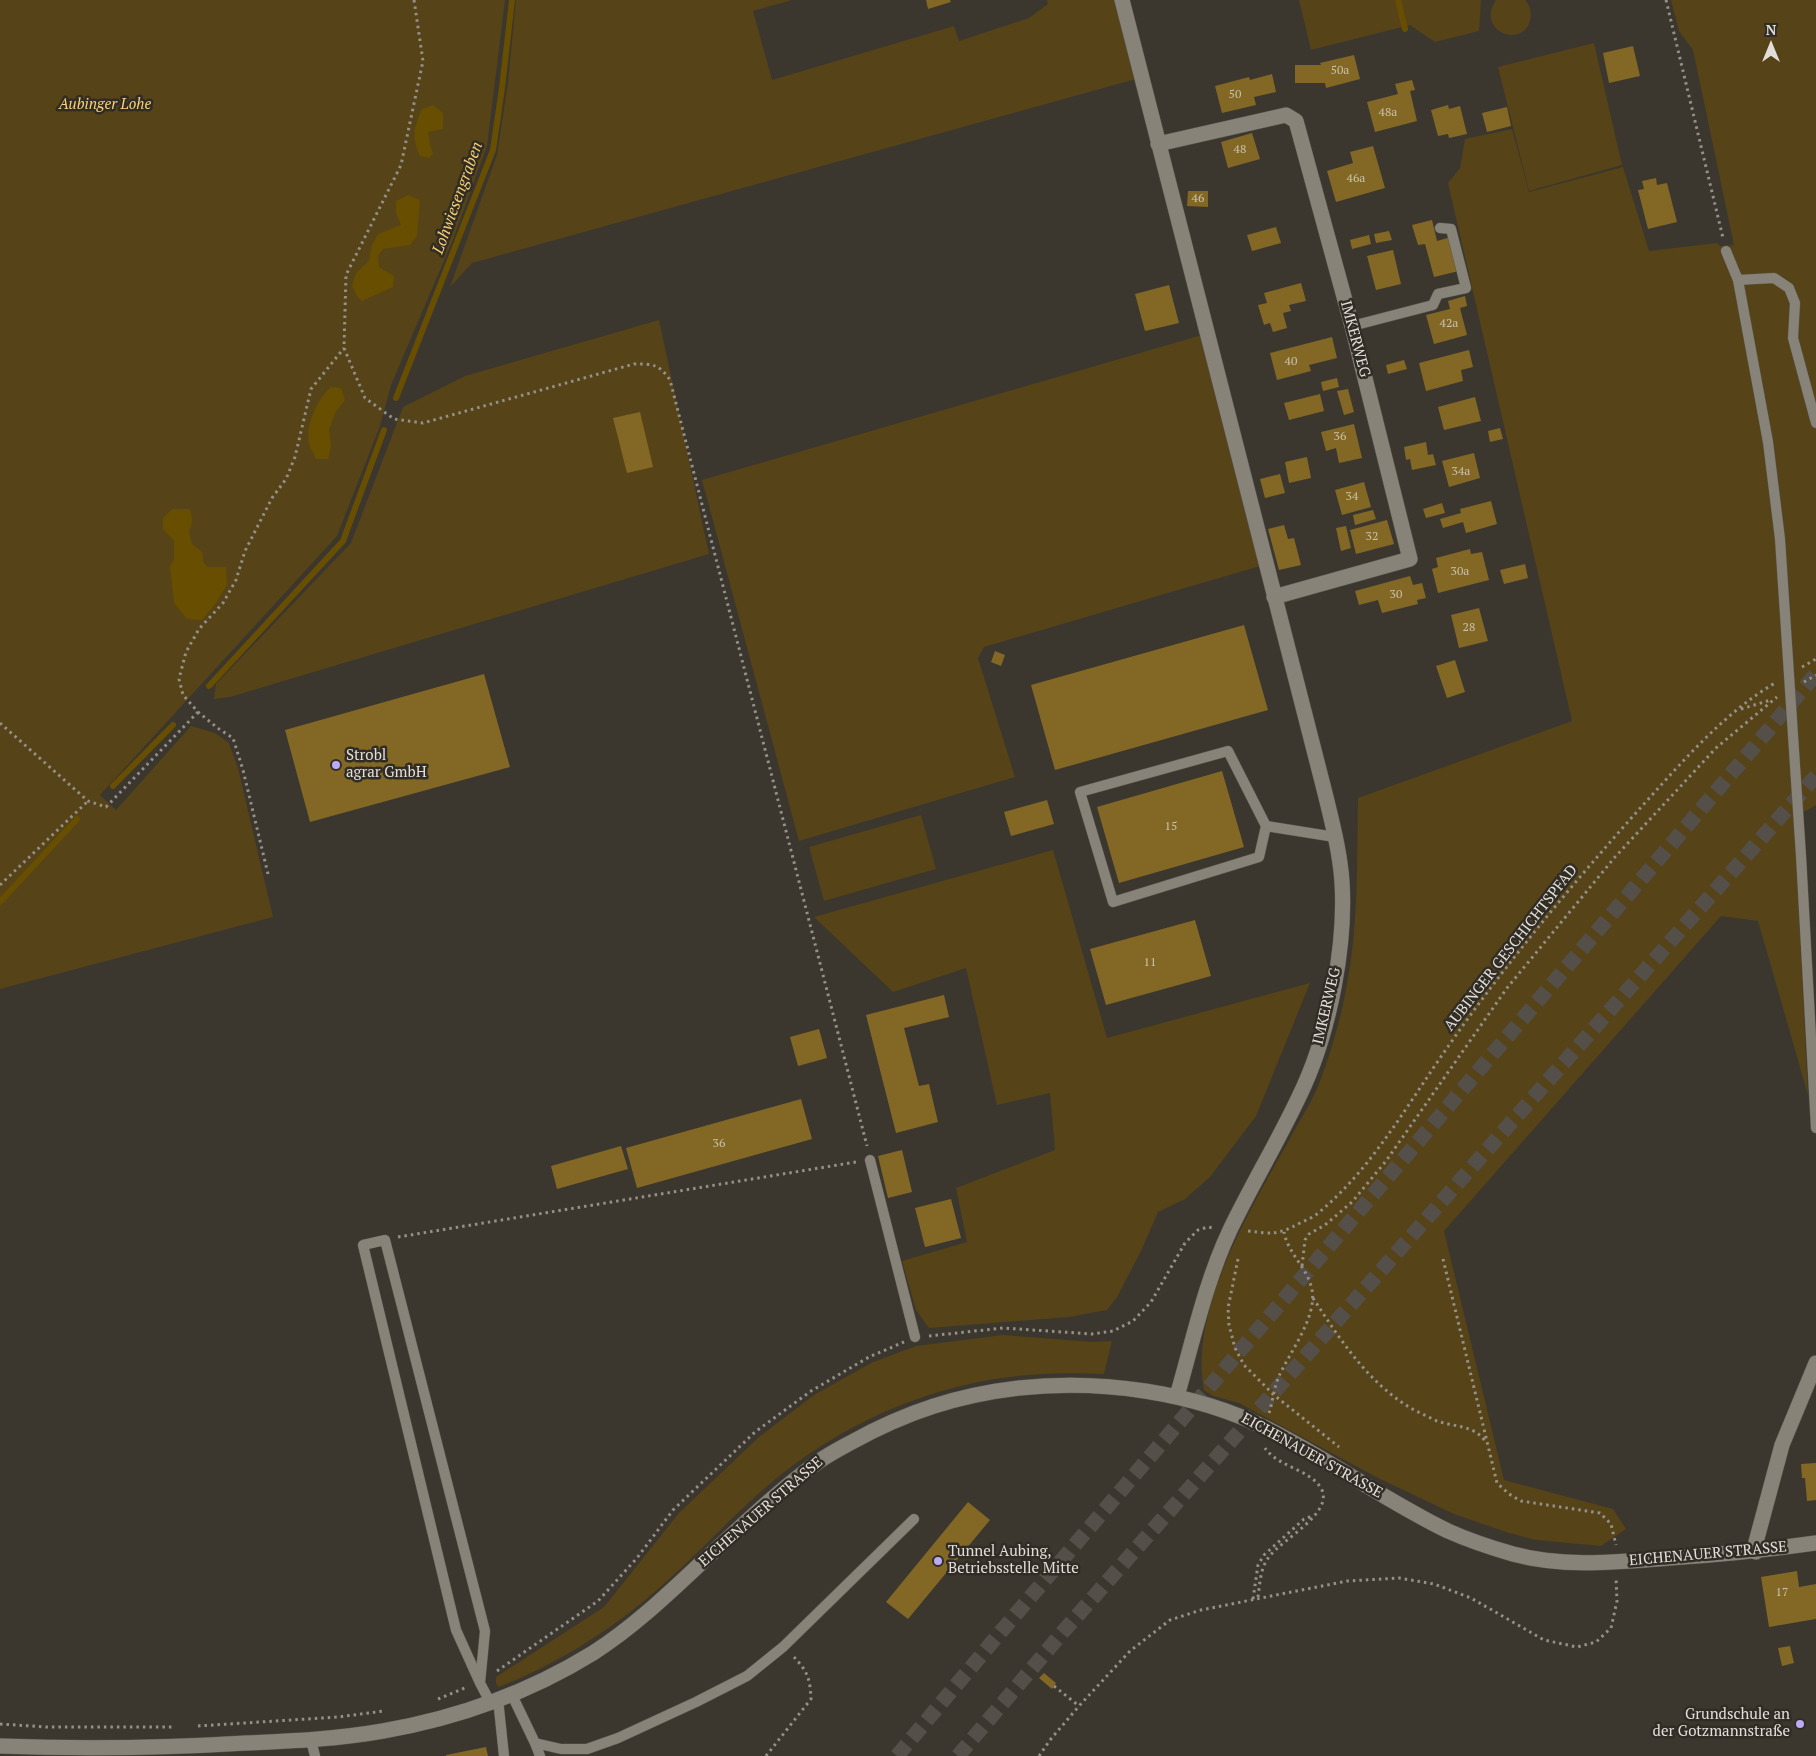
<!DOCTYPE html>
<meta charset="utf-8">
<style>
body{margin:0}
#map{position:relative;width:1816px;height:1756px;overflow:hidden;background:#3b372f;font-family:"PT Serif",serif}
canvas{display:block}
.north{position:absolute;left:1746px;top:20px;width:50px;height:50px;-webkit-text-stroke:4px #312d25;paint-order:stroke;rotate:0deg;font-size:14px;font-weight:700;line-height:20px;text-align:center;color:#e2dfda}
.north::after{content:'';display:block;margin:auto;width:18px;height:22px;background:#e2dfda;clip-path:polygon(50% 0,100% 100%,50% 72%,0 100%)}
</style>
<div id="map">
<canvas width="1816" height="1756"></canvas>
<div class="north">N</div>
</div>
<script>
const g = document.querySelector('canvas').getContext('2d');
g.lineJoin = 'round';
function fillPath(path, color) { g.fillStyle = color; g.fill(path, 'evenodd'); }
function strokePath(path, color, width, dash) { g.strokeStyle = color; g.lineWidth = width; g.lineCap = dash ? 'butt' : 'round'; g.setLineDash(dash || []); g.stroke(path); }
function drawText(font, color, halo, rows, align = 'center') {
  g.font = font + ' "PT Serif",serif'; g.lineWidth = 5; g.setLineDash([]); g.textBaseline = 'middle'; g.strokeStyle = halo; g.fillStyle = color; for (const [text, x, y, turn = 0] of rows) {
    g.save(); g.translate(x, y); g.rotate((+turn || 0) * Math.PI / 180); g.textAlign = isNaN(turn) ? turn : align; if (halo) g.strokeText(text, 0, 0); g.fillText(text, 0, 0); g.restore();
  }
}
const green = new Path2D(`
 M0 0H505L487 146 452 242 391 385 380 426 337 536 100 795 116 810 191 726 215 733 229 743 238 768 273 917 0 989Z
 M516 0H792L753 11 772 80 954 26 959 41 1029 18 1048 4 1047 0H1116L1136 79 472 263 450 287 497 155 508 83Z
 M1299 0H1481L1479 31 1435 42 1410 25 1311 50Z
 M1496 0H1525C1531 7 1532 13 1530 21 1522 49 1475 31 1496 0Z
 M1671 0H1816V805L1794 818 1808 1095 1758 921 1721 916 1444 1231 1504 1480 1613 1509 1626 1529 1601 1546 1536 1540 1509 1533 1454 1514 1378 1478 1239 1403 1213 1396 1204 1390C1189 1304 1254 1205 1294 1131 1303 1115 1314 1098 1320 1081 1337 1037 1348 989 1353 942 1358 894 1357 846 1358 798L1572 721 1448 183 1460 168 1465 139 1512 129 1529 192 1623 167 1649 251 1717 243 1720 246 1734 245 1693 50 1679 31Z
 M1594 43 1622 165 1529 191 1498 67Z
 M659 320 709 554 230 697 214 699 216 684 351 543 403 407 465 376Z
 M1202 335 1260 566 984 647 978 658 1015 777 799 841 702 480Z
 M921 815 936 869 824 901 809 847Z
 M1053 850 1107 1038 1310 983 1256 1116 1210 1177 1185 1199 1158 1212 1141 1251 1117 1297 1107 1310 1069 1317 929 1328 916 1310 902 1261 967 1242 956 1188 1055 1150 1050 1093 997 1105 966 968 893 992 814 917Z
 M1003 1335 1092 1342 1112 1341 1104 1374C1079 1373 1054 1373 1028 1375 940 1382 853 1418 783 1473 734 1512 693 1561 644 1601 600 1637 552 1666 499 1687L496 1684V1677L604 1607 679 1513 759 1437 814 1395 871 1363 916 1346Z`);
const water = new Path2D(`
 M433 105 443 113V129L428 132 430 144 433 154 429 158 420 156C411 137 414 127 422 109Z
 M408 195 420 200 417 236 410 245 383 249 378 256 379 267 394 276 393 287 362 301 357 296 352 286 356 273 369 261 372 245 378 234 401 225 396 213V201Z
 M331 387 341 388 345 400 335 413 329 430 331 446 328 459H316C314 454 310 449 309 444 305 426 317 399 331 387Z
 M172 509H189C193 516 193 524 189 531L192 544 203 553V561L207 567H226L227 585 216 603 202 620 187 619 174 603 170 566 174 560V541L163 529V518Z`);
const stream = new Path2D(`
 M1398 0 1405 29
 M396 398 493 150 502 88 512 0
 M209 686 343 541 384 430
 M113 786 173 725
 M0 902 77 819`);
const building = new Path2D(`
 M926 0H950L951 2 928 9Z
 M1633 46 1640 76 1609 83 1603 53Z
 M1354 55 1360 79 1326 88 1325 83H1295V65H1321L1320 63Z
 M1272 74 1276 92 1254 97 1256 105 1222 113 1215 86 1249 77 1250 80Z
 M1412 80 1415 90 1410 91 1417 121 1375 132 1367 102 1398 94 1395 84Z
 M1448 105 1449 109 1460 106 1467 134 1449 138 1448 134 1438 136 1431 110Z
 M1507 107 1511 126 1487 132 1482 113Z
 M1252 133 1260 159 1228 168 1221 142Z
 M1373 146 1385 188 1336 202 1327 171 1353 163 1350 152Z
 M1656 178 1657 185 1667 183 1677 222 1648 229 1638 190 1644 189 1642 181Z
 M1188 191H1208V207L1187 206Z
 M1432 220 1437 241 1451 237 1459 271 1434 277 1425 244 1418 245 1412 225Z
 M1276 227 1281 243 1252 251 1247 235Z
 M1389 231 1392 240 1376 243 1374 234Z
 M1369 235 1371 244 1352 249 1350 240Z
 M1393 250 1401 284 1376 290 1367 256Z
 M1301 283 1306 301 1289 305 1291 311 1283 313 1287 328 1273 332 1270 323 1264 325 1258 305 1267 303 1264 293Z
 M1169 285 1179 323 1145 331 1135 294Z
 M1465 296 1467 306 1460 308 1467 335 1434 344 1426 315 1450 309 1448 301Z
 M1332 337 1337 358 1309 365 1311 371 1277 380 1270 353Z
 M1469 350 1473 367 1461 370 1463 381 1426 391 1419 363Z
 M1404 360 1407 369 1388 374 1386 365Z
 M1337 378 1339 387 1323 391 1321 382Z
 M1348 389 1354 412 1344 415 1337 391Z
 M1320 394 1324 411 1289 420 1284 403Z
 M1475 397 1481 421 1444 430 1438 407Z
 M640 412 653 467 627 473 613 418Z
 M1354 424 1362 458 1339 463 1336 448 1326 451 1321 432Z
 M1500 428 1503 439 1490 442 1488 431Z
 M1426 442 1428 455 1433 454 1436 465 1412 470 1410 459 1406 460 1404 447Z
 M1474 453 1480 478 1449 487 1442 461Z
 M1307 457 1311 478 1289 483 1285 462Z
 M1280 474 1285 493 1265 498 1260 479Z
 M1364 482 1371 507 1342 515 1335 490Z
 M1491 501 1497 524 1466 533 1463 522 1443 528 1440 519 1461 513 1460 509Z
 M1442 503 1445 513 1426 518 1423 509Z
 M1373 510 1376 519 1355 525 1353 515Z
 M1387 520 1394 544 1356 554 1350 530Z
 M1284 525 1288 539 1294 538 1301 565 1279 570 1268 529Z
 M1346 526 1351 548 1341 551 1336 528Z
 M1470 549 1471 554 1482 552 1489 580 1438 593 1432 569 1438 567 1436 558Z
 M1525 564 1528 578 1504 584 1500 570Z
 M1410 576 1413 585 1422 583 1426 598 1417 600 1418 604 1382 613 1378 600 1359 605 1355 591Z
 M1479 608 1488 641 1459 648 1451 615Z
 M1244 625 1268 710 1055 770 1031 685Z
 M995 651 1005 655 1001 666 991 662Z
 M1455 660 1465 692 1447 698 1436 666Z
 M484 674 510 767 310 822 285 730Z
 M1222 771 1244 847 1119 883 1097 807Z
 M1047 800 1054 824 1011 836 1004 812Z
 M1195 920 1211 976 1106 1005 1090 949Z
 M944 995 949 1017 904 1028 919 1086 929 1084 938 1122 896 1133 866 1015Z
 M819 1029 827 1058 798 1066 790 1037Z
 M801 1099 812 1139 637 1188 626 1148Z
 M621 1146 628 1169 557 1189 551 1166Z
 M902 1150 912 1192 888 1198 878 1156Z
 M951 1199 961 1238 925 1247 915 1208Z
 M1816 1463V1500L1807 1501 1805 1478H1802L1801 1464Z
 M968 1502 990 1520 908 1619 886 1602Z
 M1797 1571 1799 1587 1816 1584V1619L1769 1627 1761 1577Z
 M1790 1646 1794 1663 1782 1666 1778 1648Z
 M1044 1673 1056 1683 1052 1689 1039 1678Z
 M486 1747 488 1756H446V1755Z`);
const motorwayTunnel = new Path2D(`
 M897 1756 993 1641 1816 674
 M958 1756 1062 1633 1816 776`);
const path = new Path2D(`
 M414 0 423 61 401 165 346 275 344 348 365 398 394 419 423 423 634 364C653 364 659 364 670 380L867 1146
 M1666 0 1723 238
 M1802 667 1816 659
 M1804 682 1816 675
 M1741 709 1771 700
 M0 723 88 801 106 807 198 712
 M268 874 243 770 233 738 219 729 198 712 183 695 179 679 186 652 199 629 223 603 236 580 245 551 272 498 286 479 295 457 311 389 344 348
 M0 885 88 801
 M1248 1231C1272 1234 1278 1235 1300 1223 1306 1220 1312 1218 1317 1214 1372 1169 1407 1105 1447 1048 1506 963 1574 882 1643 805 1683 761 1724 713 1775 683
 M398 1237 856 1162
 M1238 1259 1228 1308 1229 1325 1235 1348 1244 1365 1274 1395 1339 1447
 M1443 1259 1497 1483 1509 1494 1521 1501 1600 1513 1611 1524 1616 1545
 M1302 1266 1305 1240 1309 1234 1325 1225 1352 1202 1386 1161 1507 988 1615 857 1716 748 1777 697
 M1313 1298C1341 1341 1370 1386 1416 1411 1423 1414 1430 1418 1437 1421 1454 1427 1474 1425 1485 1441
 M929 1336 1003 1328 1092 1334 1113 1331 1133 1321 1151 1302 1185 1243 1198 1230 1208 1227 1213 1228
 M1269 1413C1273 1401 1274 1387 1279 1376 1290 1352 1317 1317 1312 1290 1308 1268 1288 1254 1284 1232
 M1258 1597C1260 1584 1260 1568 1269 1557 1282 1539 1335 1513 1321 1488 1309 1469 1278 1467 1265 1448
 M1253 1599 1258 1565 1264 1555 1304 1519 1312 1516
 M497 1671 598 1601 637 1558 673 1510 755 1432 811 1391 869 1357 904 1342
 M1054 1686 1079 1706
 M438 1699 467 1687
 M0 1724 46 1727H174
 M198 1726 338 1717 384 1711
 M766 1756 811 1699C810 1679 808 1672 794 1657
 M1039 1756 1050 1740 1079 1706 1130 1651 1170 1620 1201 1610 1347 1581 1399 1578 1434 1584 1471 1598 1544 1640 1577 1647 1596 1642 1611 1628 1617 1601 1616 1578`);
const service = new Path2D(`
 M1726 251 1738 280 1768 442 1780 539 1801 856 1816 1128
 M1738 280 1774 278 1789 288 1795 303 1793 338 1816 423
 M1352 326 1433 305 1438 294 1466 288 1451 229 1440 228
 M1266 826 1259 857 1113 902 1080 792 1228 751 1266 826 1335 837
 M870 1160 915 1337
 M385 1240 485 1631 480 1683 456 1630 363 1245Z
 M480 1683 490 1702
 M512 1695 535 1743 561 1749H587L618 1738 696 1702 747 1676 783 1647 914 1519
 M498 1699 504 1756
 M311 1740 315 1756
 M535 1743 540 1756`);
const minor = new Path2D(`
 M1122 0 1325 793C1332 822 1340 852 1342 882 1346 945 1330 1028 1304 1086 1282 1135 1253 1182 1230 1230 1205 1283 1193 1341 1177 1396
 M1158 144 1286 115 1296 121 1352 326 1410 559 1274 597
 M1756 1552V1542L1782 1445 1816 1363`);
const tertiary = new Path2D(`
 M0 1746C82 1749 164 1748 246 1743 291 1741 338 1739 383 1731 457 1718 530 1692 593 1653 632 1628 666 1596 699 1565 738 1530 776 1492 818 1462 829 1454 841 1448 852 1442 906 1412 958 1395 1019 1388 1101 1379 1194 1392 1268 1429 1330 1460 1386 1501 1448 1531 1468 1540 1492 1548 1513 1554 1564 1568 1618 1562 1669 1558 1719 1555 1767 1550 1816 1543`);
const markers = [
 [336,765,5,"#bcaaf6"],
 [938,1561,5,"#bcaaf6"],
 [1800,1724,5,"#bcaaf6"]
];
const numberNames = [
 ["50a",1340,71],
 ["50",1235,95],
 ["48a",1388,113],
 ["48",1240,150],
 ["46a",1356,179],
 ["46",1198,199],
 ["42a",1449,324],
 ["40",1291,362],
 ["36",1340,437],
 ["34a",1461,472],
 ["34",1352,497],
 ["32",1372,537],
 ["30a",1460,572],
 ["30",1396,595],
 ["28",1469,628],
 ["15",1171,827],
 ["11",1150,963],
 ["36",719,1144],
 ["17",1782,1593]
];
const parkNames = [
 ["Aubinger Lohe",105,105]
];
const streetNames = [
 ["IMKERWEG",1355,339,75],
 ["AUBINGER GESCHICHTSPFAD",1511,948,-52],
 ["IMKERWEG",1327,1006,-77],
 ["EICHENAUER STRASSE",1312,1456,29],
 ["EICHENAUER STRASSE",761,1512,-41],
 ["EICHENAUER STRASSE",1708,1554,-5]
];
const poiNames = [
 ["Strobl",346,756],
 ["agrar GmbH",346,773],
 ["Tunnel Aubing,",948,1552],
 ["Betriebsstelle Mitte",948,1569],
 ["Grundschule an",1790,1715,"right"],
 ["der Gotzmannstraße",1790,1732,"right"]
];
const waterNames = [
 ["Lohwiesengraben",458,198,-70]
];
fillPath(green, '#564317');
fillPath(water, '#684e00');
strokePath(stream, '#684e00', 6);
fillPath(building, '#836825');
strokePath(motorwayTunnel, '#545049', 15, [15, 8]);
strokePath(service, '#58554e', 11);
strokePath(minor, '#58554e', 16);
strokePath(tertiary, '#58554e', 16);
strokePath(path, '#94908a', 3, [2.5, 4]);
strokePath(service, '#888379', 10);
strokePath(minor, '#888379', 15);
strokePath(tertiary, '#888379', 15);
for (const [x, y, r, color] of markers) { const dot = new Path2D(); dot.arc(x, y, r, 0, 2 * Math.PI); g.fillStyle = color; g.fill(dot); strokePath(dot, '#312d25', 2); }
drawText('12px', '#cac1ad', null, numberNames);
drawText('italic 15px', '#fbd276', '#312d25', parkNames);
drawText('15px', '#e2dfda', '#312d25', streetNames);
drawText('15px', '#e2dfda', '#312d25', poiNames, 'left');
drawText('italic 16px', '#f6ce71', '#312d25', waterNames);
</script>
